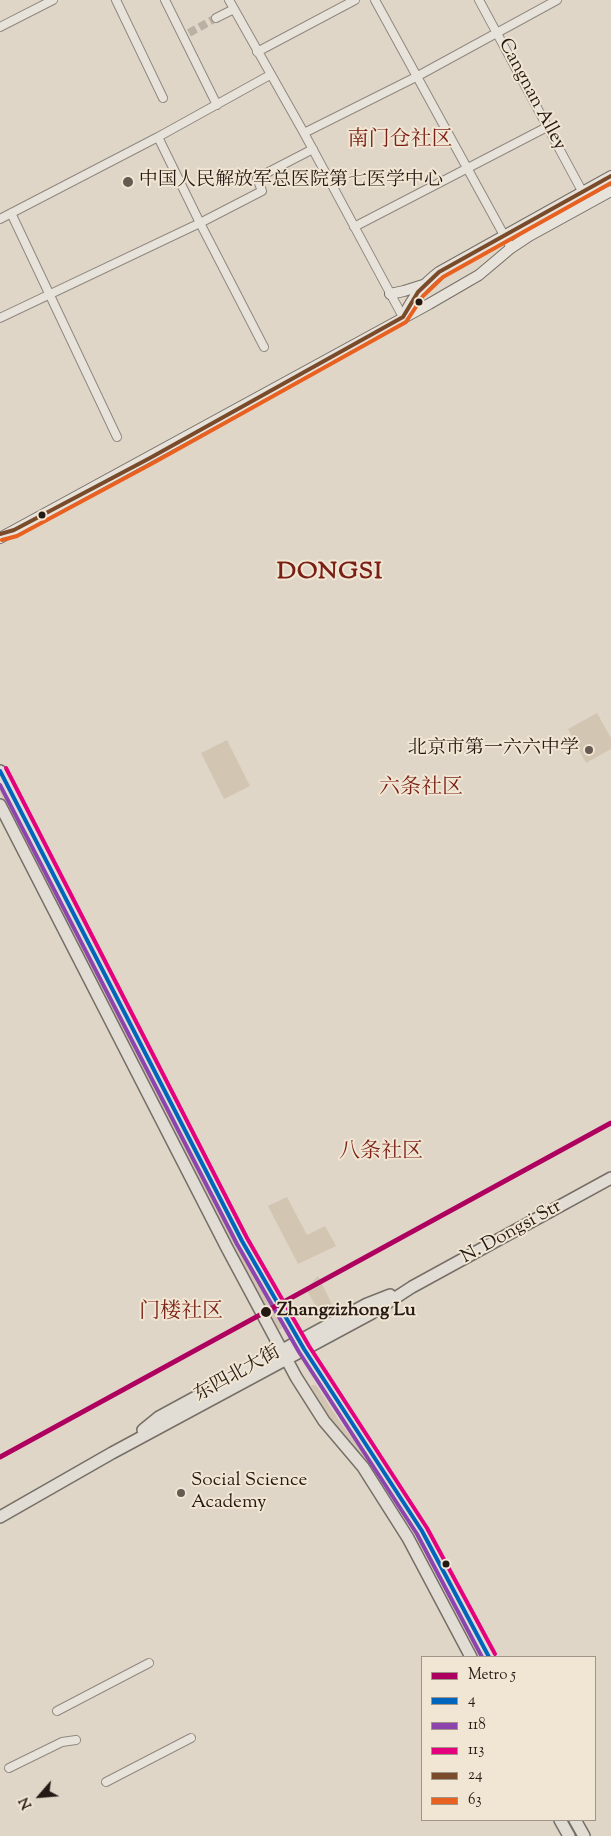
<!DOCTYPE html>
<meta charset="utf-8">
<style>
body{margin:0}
#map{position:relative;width:611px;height:1836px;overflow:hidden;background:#dfd6c7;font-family:"Sorts Mill Goudy",serif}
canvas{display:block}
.legend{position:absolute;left:421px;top:1656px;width:175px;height:165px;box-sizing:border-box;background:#f1e6d4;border:1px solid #9f9487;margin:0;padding:6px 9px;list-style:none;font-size:15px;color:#241913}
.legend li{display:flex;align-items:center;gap:10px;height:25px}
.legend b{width:25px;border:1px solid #9f9487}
.north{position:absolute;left:15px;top:1771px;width:50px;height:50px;-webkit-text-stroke:4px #f1e6d4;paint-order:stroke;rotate:243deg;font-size:14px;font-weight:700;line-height:20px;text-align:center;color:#241913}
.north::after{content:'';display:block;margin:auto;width:18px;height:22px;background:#241913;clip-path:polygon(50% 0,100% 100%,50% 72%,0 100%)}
</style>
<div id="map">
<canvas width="611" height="1836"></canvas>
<ul class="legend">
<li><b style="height:6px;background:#ae005f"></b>Metro 5</li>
<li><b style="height:6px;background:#0065bd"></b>4</li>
<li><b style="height:6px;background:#8e44ad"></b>118</li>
<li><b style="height:6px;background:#e5007d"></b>113</li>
<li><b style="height:6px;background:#7a4b2a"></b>24</li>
<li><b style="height:6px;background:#e86121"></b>63</li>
</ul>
<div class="north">N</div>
</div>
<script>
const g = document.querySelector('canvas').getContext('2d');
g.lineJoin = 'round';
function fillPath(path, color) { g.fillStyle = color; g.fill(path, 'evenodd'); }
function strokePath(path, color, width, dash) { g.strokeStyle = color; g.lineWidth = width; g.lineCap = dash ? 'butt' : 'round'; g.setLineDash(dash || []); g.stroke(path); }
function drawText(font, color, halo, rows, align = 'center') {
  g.font = font + ' "Sorts Mill Goudy","Noto Serif SC",serif'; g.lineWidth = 4; g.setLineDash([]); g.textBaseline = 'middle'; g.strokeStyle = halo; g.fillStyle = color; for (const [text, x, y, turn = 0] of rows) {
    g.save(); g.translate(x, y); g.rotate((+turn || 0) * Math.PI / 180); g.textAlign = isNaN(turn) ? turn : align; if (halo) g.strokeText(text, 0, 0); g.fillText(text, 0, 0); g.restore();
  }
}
const green = new Path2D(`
 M597 713 611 738V749L586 763 568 729Z
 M227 740 250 786 224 799 201 753Z
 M0 785 76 932 72 934 0 793Z
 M80 942 234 1242 254 1274 282 1328 279 1330 226 1233 78 945Z
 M287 1197 307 1235 325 1226 336 1246 298 1264 268 1206Z
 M318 1276 333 1306 320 1313 306 1289Z
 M312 1385H316L342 1425 362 1451 396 1508H394L334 1424 311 1387Z`);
const streetTunnel = new Path2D(`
 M189 33 216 18`);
const street = new Path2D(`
 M116 0 163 98
 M165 0 217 105
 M229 0 304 133 403 317
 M375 0 511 248
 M479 0 582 191
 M216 18 234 9
 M0 27 53 0
 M257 52 355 0
 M304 133 416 77 557 0
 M158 137 200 223 264 347
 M11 213 117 437
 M0 219 158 137 270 75
 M354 227 547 127
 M0 318 200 223 262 191 257 178 313 149
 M57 1711 149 1663
 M9 1768 62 1742 76 1740
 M106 1782 191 1738`);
const secondary = new Path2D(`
 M390 294 404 291 423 285
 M403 317C412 298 422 285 439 272L611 176
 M0 538 429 304 479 275 511 248 529 236 611 191`);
const primary = new Path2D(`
 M0 771 242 1241 304 1349 422 1531 489 1657
 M0 805 227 1248 296 1377 324 1421 363 1467 408 1538 471 1657
 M143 1430 159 1417 367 1304 390 1295
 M0 1517 112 1453 372 1313 412 1287 611 1178
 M560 1820 569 1836
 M575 1820 584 1836`);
const bus1 = new Path2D(`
 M0 771 242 1241 304 1349 422 1531 489 1657`);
const bus2 = new Path2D(`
 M0 785 237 1244 299 1352 417 1534 482 1657`);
const bus3 = new Path2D(`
 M6 768 247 1238 309 1346 427 1528 495 1654`);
const bus4 = new Path2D(`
 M0 534 14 530 150 458 403 317 418 292 439 272 611 176`);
const bus5 = new Path2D(`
 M2 540 17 536 153 463 406 322 423 296 443 277 611 183`);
const metro1 = new Path2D(`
 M0 1457 611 1123`);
const markers = [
 [128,182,6,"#655b52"],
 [419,302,4.5,"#241913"],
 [42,515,4.5,"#241913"],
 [589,750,5,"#655b52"],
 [266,1312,6,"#241913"],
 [181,1493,5,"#655b52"],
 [446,1564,4.5,"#241913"]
];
const streetNames = [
 ["Cangnan Alley",531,95,62],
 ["N. Dongsi Str",512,1233,-29],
 ["东四北大街",238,1375,-29]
];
const poiNames = [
 ["中国人民解放军总医院第七医学中心",139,182],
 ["北京市第一六六中学",579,750,"right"],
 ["Social Science",191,1482],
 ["Academy",191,1504]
];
const stopNames = [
 ["Zhangzizhong Lu",277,1312]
];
const quarterNames = [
 ["南门仓社区",400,141],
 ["六条社区",421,789],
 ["八条社区",381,1153],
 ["门楼社区",181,1313]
];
const districtNames = [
 ["DONGSI",330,574]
];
fillPath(green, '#d2c6b2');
strokePath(streetTunnel, '#bab0a3', 8, [8, 4]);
strokePath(street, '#8f8880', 10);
strokePath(secondary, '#756f67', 12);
strokePath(primary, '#756f67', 14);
strokePath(street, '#e7e2da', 8);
strokePath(secondary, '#e7e2da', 10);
strokePath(primary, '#e2ddd4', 11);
strokePath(bus1, '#0065bd', 4);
strokePath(bus2, '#8e44ad', 4);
strokePath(bus3, '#e5007d', 4);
strokePath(bus4, '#7a4b2a', 4);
strokePath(bus5, '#e86121', 4);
strokePath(metro1, '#ae005f', 5);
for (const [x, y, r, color] of markers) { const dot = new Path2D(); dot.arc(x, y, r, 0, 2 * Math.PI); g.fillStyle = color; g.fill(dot); strokePath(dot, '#f1e6d4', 2); }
drawText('19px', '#241913', '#f1e6d4', streetNames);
drawText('19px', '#241913', '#f1e6d4', poiNames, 'left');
drawText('bold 19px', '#241913', '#f1e6d4', stopNames, 'left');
drawText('21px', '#7a1f14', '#f1e6d4', quarterNames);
g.letterSpacing = '1px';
drawText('bold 24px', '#7a1f14', '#f1e6d4', districtNames);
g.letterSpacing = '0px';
</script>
